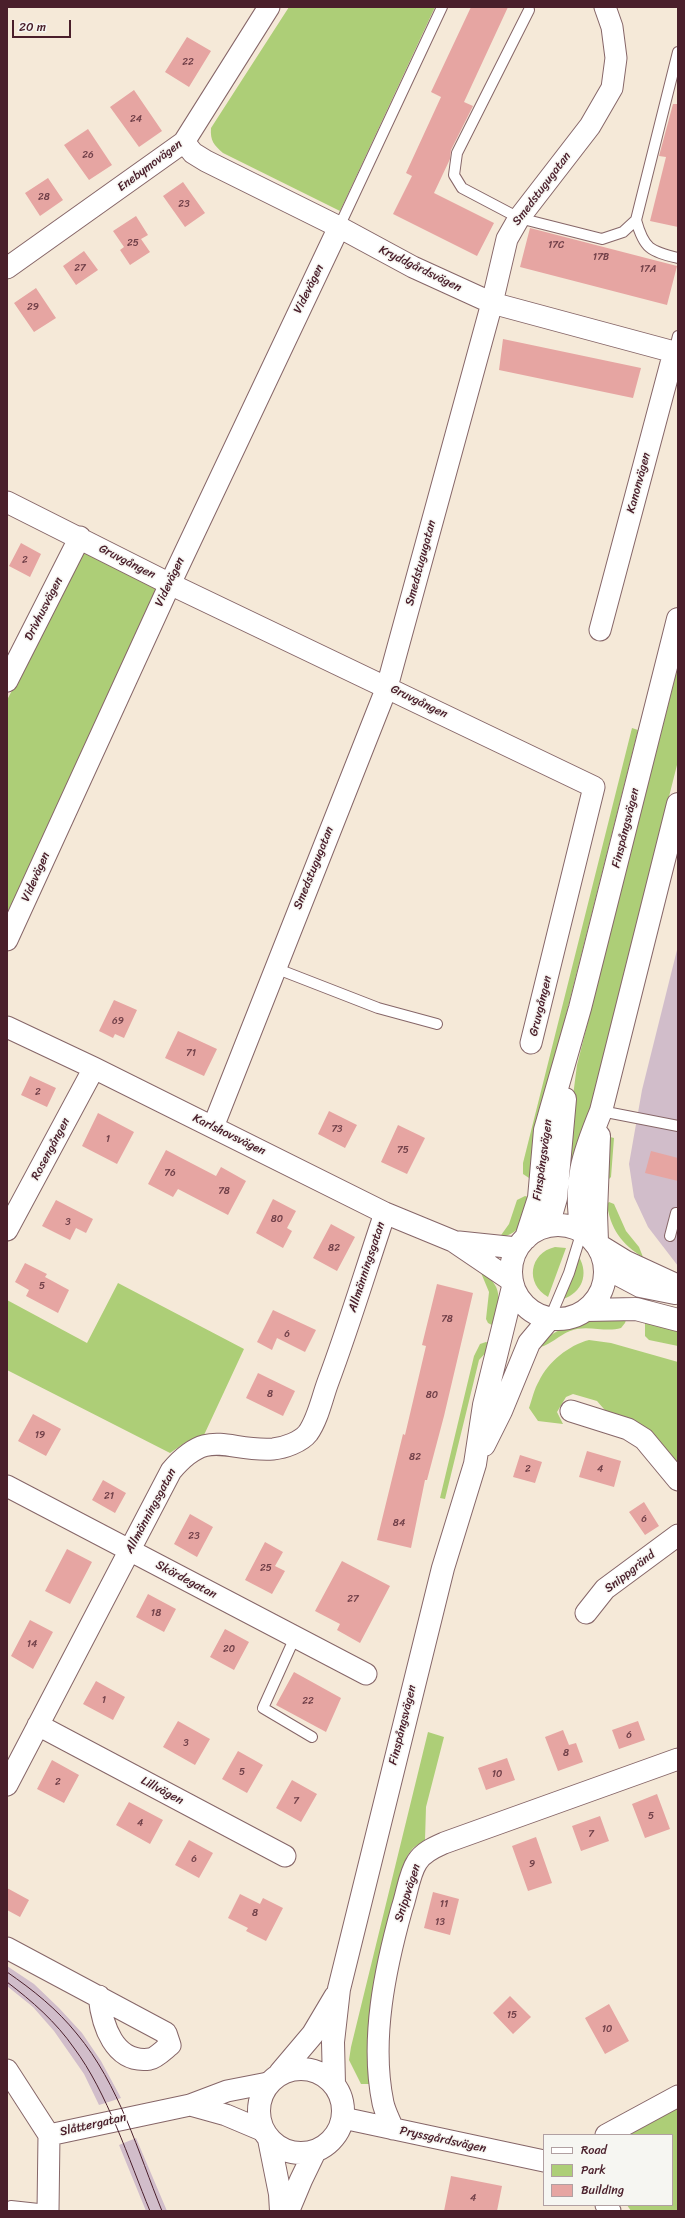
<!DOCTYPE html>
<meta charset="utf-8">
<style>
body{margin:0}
#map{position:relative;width:685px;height:2218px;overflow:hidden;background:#f5e9d8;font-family:Sriracha,sans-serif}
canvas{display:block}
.frame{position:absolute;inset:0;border:8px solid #4a1f2b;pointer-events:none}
.legend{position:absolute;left:543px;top:2134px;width:130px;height:72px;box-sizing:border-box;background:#f6f6f2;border:1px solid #b1a0a2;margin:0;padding:5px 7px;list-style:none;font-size:12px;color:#4a1f2b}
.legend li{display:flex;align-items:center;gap:8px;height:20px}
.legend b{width:20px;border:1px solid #b1a0a2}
.scale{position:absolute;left:12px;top:20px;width:59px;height:18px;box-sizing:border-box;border:2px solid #4a1f2b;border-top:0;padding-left:5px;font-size:12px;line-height:14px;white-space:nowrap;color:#4a1f2b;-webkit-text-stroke:3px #f6f6f2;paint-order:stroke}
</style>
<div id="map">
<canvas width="685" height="2218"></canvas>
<div class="frame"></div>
<ul class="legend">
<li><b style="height:5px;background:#fff"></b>Road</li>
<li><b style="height:11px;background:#adce77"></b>Park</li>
<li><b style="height:11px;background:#e6a5a2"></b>Building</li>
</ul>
<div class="scale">20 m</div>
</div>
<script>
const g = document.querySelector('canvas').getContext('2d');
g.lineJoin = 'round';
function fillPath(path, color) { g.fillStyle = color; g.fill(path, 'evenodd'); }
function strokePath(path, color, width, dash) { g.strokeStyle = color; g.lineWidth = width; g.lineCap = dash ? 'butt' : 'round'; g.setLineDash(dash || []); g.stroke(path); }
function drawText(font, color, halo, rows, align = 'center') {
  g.font = font + ' Sriracha,sans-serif'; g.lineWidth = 3; g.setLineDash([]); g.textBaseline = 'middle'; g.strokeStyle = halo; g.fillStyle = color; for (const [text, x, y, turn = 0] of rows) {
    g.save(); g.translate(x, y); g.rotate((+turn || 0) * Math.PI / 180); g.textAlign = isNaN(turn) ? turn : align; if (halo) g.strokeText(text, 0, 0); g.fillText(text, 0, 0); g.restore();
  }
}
const industrial = new Path2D(`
 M678 946V1266L648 1227 634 1197 629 1164 642 1090Z
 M7 1966 34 1984 59 2008 82 2033 101 2061 121 2098 99 2105 84 2074 54 2031 33 2007 7 1986Z
 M136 2138 167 2211H146L119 2145Z`);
const green = new Path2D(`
 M289 7H435L340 211 223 153C214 145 210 141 211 128Z
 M86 549 159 587 7 916V700Z
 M678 666V761L580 1149 571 1181H566L570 1119 577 1065Z
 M632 728 638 730 542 1110 532 1177 529 1178 523 1174V1163Z
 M610 1137 614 1138 611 1177 607 1181Z
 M525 1196 531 1198C524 1219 524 1232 499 1238L509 1224 517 1200Z
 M609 1202 614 1204 626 1231 639 1247 643 1257C622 1245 610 1228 607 1204Z
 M555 1247 566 1248 548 1297C525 1284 529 1253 555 1247Z
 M579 1257C589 1274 582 1293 563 1299Z
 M479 1268C505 1290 499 1295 494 1326L488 1323 486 1319 489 1292Z
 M118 1283 244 1349 204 1435 186 1442 170 1453 7 1370V1300L87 1343Z
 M627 1317 625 1323 621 1328C605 1333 587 1324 570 1331 561 1334 545 1349 537 1347 561 1321 593 1319 627 1317Z
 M645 1319 678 1325V1346L649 1340 645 1336Z
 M589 1340 611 1343 678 1362V1471L610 1416 597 1401 573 1394 566 1397 557 1412 563 1424 538 1421 529 1408C532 1400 534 1389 539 1381 548 1362 569 1345 589 1340Z
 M486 1342 488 1343 489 1349 479 1360 445 1499 440 1498 474 1356 480 1344Z
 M428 1732 444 1737 426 1807 425 1840 413 1848 407 1856 373 1993 370 2084H361L349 2060 351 2047Z
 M678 2108V2211H631L627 2205H672V2135H629Z`);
const building = new Path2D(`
 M471 7H508L464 102 473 106 451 150 450 159 434 193 494 223 477 256 393 214 412 176 406 173 441 97 431 92Z
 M187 37 211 51 189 87 165 72Z
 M134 90 162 131 139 147 110 107Z
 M673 104H678V227L650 221 666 157 659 156Z
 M88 129 112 165 89 180 64 145Z
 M48 178 63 200 40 216 25 193Z
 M183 182 205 213 185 227 163 196Z
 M136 216 148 235 141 239 150 252 130 265 120 250 124 247 113 231Z
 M530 228 677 266 667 305 520 267Z
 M84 251 98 270 76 285 63 266Z
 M36 288 56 318 34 332 14 303Z
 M503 339 641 368 633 398 499 370Z
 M21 543 41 554 30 577 9 566Z
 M114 1000 137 1010 124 1038 115 1034 113 1038 99 1031Z
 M178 1031 217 1049 204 1076 165 1058Z
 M30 1076 56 1088 47 1107 21 1095Z
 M329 1111 357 1125 345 1148 318 1134Z
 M98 1113 134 1132 117 1164 82 1146Z
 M398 1125 425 1138 407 1174 381 1162Z
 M166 1150 216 1176 221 1167 246 1181 228 1215 178 1189 173 1197 148 1184Z
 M651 1151 678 1158V1181L645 1173Z
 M273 1199 296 1211 287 1228 292 1231 283 1248 256 1233Z
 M56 1200 93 1219 86 1233 76 1228 70 1240 42 1226Z
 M331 1224 355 1237 337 1271 313 1258Z
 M25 1263 47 1274 45 1277 69 1290 58 1313 26 1296 29 1290 15 1282Z
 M437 1284 473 1293 444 1416 427 1480H425L411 1548 377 1540 403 1434 405 1435 426 1346 422 1345Z
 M273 1310 316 1330 305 1352 277 1338 272 1350 257 1342Z
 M258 1373 295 1391 283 1416 246 1398Z
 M33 1414 61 1429 46 1456 18 1441Z
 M587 1451 621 1461 614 1487 579 1477Z
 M520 1455 542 1462 535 1483 513 1477Z
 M103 1480 126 1493 115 1513 92 1500Z
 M644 1502 659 1526 645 1535 629 1512Z
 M190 1514 213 1527 197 1557 174 1544Z
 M265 1542 283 1552 275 1566 285 1571 272 1594 245 1580Z
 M67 1549 92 1562 70 1604 45 1591Z
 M342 1561 390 1586 360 1643 337 1630 340 1624 315 1611Z
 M148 1594 176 1609 164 1632 136 1617Z
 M30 1620 53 1632 33 1669 11 1656Z
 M225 1629 249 1642 234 1670 210 1657Z
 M294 1672 341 1698 326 1732 276 1705Z
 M96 1681 125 1697 113 1720 83 1704Z
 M178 1721 210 1739 195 1765 163 1747Z
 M638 1721 645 1740 619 1749 612 1730Z
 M563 1730 569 1745 576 1743 583 1762 558 1771 545 1737Z
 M238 1751 263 1765 247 1793 222 1779Z
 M507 1758 515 1780 486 1790 478 1768Z
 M52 1760 79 1775 64 1803 37 1789Z
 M292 1780 317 1794 301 1822 276 1808Z
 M657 1794 670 1829 645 1838 632 1804Z
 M129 1802 163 1820 150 1844 116 1825Z
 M600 1816 609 1841 581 1851 572 1826Z
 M536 1837 552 1883 528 1891 512 1846Z
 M189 1840 213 1853 199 1878 175 1865Z
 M7 1888 29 1900 20 1917 7 1910Z
 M433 1892 459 1899 450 1935 424 1928Z
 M240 1894 260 1904 263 1898 283 1908 266 1941 246 1931 248 1928 228 1918Z
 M510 1996 531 2017 513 2034 493 2013Z
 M609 2004 629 2041 605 2054 585 2018Z
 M451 2176 502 2186 497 2211H444Z`);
const lane = new Path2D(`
 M529 10 457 153 454 175 462 188 519 218 602 239 623 232 636 220 678 52
 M636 220C644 249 650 251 678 258
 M339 227 442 7
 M674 352 678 336
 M275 968 378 1008 437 1024
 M601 1111 678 1126
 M670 1236 676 1213H678
 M550 1318 569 1273 582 1231
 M295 1637 263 1708 312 1737
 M11 2206 48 2210`);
const street = new Path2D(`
 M184 142 193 153 206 161 339 227 413 267 492 303 674 352 600 630
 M7 268 184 142 269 7
 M7 502 170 584 594 787 531 1043
 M7 681 80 537
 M7 940 170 584 339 227
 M7 1027 94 1068 385 1213 453 1241 512 1281
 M213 1127 387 687 492 303 507 239 519 218 590 126 612 88 616 58 612 27 605 7
 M7 1230 94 1068
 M459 1242 517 1248
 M571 1411 628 1429 644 1439 678 1480
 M7 1486 366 1674
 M586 1613 605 1589 678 1535
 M38 1725 285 1856
 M7 1785 171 1471C209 1426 226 1452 273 1449 284 1448 301 1442 308 1433 318 1419 322 1398 328 1382 349 1326 366 1269 385 1213
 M7 1948 166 2033 170 2045C165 2049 156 2058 150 2059 114 2064 102 2025 99 1996
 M7 2070 49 2135 190 2105 227 2091 268 2083
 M190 2105 226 2115 264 2131
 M343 2118 544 2161
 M393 2129C390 2121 385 2112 383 2103 370 2040 385 1969 402 1908 407 1894 409 1874 417 1862 423 1852 435 1847 444 1843L678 1759
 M606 2135 678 2096
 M606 2205 610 2211
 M48 2211 49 2135`);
const secondary = new Path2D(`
 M511 1272a47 47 0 1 1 94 0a47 47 0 1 1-94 0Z
 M548 1226 556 1198 565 1099
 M582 1231C573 1182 583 1155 601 1111L678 804
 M526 1238 539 1198 545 1130 580 1008 678 619
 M597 1242 596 1213 599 1136
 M600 1246 626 1262 678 1286
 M606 1268 640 1286 675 1293
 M586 1310 636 1309 678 1320
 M484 1445 501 1411 529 1343 550 1318
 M259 2111a42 42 0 1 1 84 0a42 42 0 1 1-84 0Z
 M280 2073 313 2034 335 1997
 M334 2084 333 2042 339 1989 443 1568 475 1464 484 1405 513 1287
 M269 2139 280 2194 281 2211
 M288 2211 301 2180 315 2151`);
const tram = new Path2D(`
 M7 1972C33 1990 57 2009 77 2034 119 2084 138 2152 162 2211
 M7 1982C32 2001 56 2022 74 2048 107 2092 129 2160 150 2211`);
const numberNames = [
 ["22",188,62],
 ["24",136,119],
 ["26",88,155],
 ["28",44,197],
 ["23",184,204],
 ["25",133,243],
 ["17C",556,245],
 ["17B",601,257],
 ["27",80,268],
 ["17A",648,269],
 ["29",33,307],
 ["2",25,560],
 ["69",118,1021],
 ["71",191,1053],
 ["2",38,1092],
 ["73",337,1129],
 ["1",108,1139],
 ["75",403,1150],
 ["76",170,1173],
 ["78",224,1191],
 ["80",277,1219],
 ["3",68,1222],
 ["82",334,1248],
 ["5",42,1286],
 ["78",447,1319],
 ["6",287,1334],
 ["8",270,1394],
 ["80",432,1395],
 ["19",40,1435],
 ["82",415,1457],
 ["2",528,1469],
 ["4",600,1469],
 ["21",109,1496],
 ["6",644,1519],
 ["84",399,1523],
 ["23",194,1536],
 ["25",266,1568],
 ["27",353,1599],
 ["18",156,1613],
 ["14",32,1644],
 ["20",229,1649],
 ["1",104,1700],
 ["22",308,1701],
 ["6",629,1735],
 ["3",186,1743],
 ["8",566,1753],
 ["5",242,1772],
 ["10",497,1774],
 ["2",58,1782],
 ["7",296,1801],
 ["5",651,1816],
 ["4",140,1823],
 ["7",591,1834],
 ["6",194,1859],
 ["9",532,1864],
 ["11",444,1904],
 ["8",255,1913],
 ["13",440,1922],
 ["15",512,2015],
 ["10",607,2029],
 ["4",473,2198]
];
const streetNames = [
 ["Enebymovägen",150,166,-37],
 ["Smedstugugatan",542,189,-53],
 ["Kryddgårdsvägen",420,269,26],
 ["Videvägen",309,289,-64],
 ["Kanonvägen",639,483,-75],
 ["Gruvgången",127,562,27],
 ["Smedstugugatan",421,563,-75],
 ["Videvägen",170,582,-65],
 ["Drivhusvägen",44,609,-63],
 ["Gruvgången",419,702,26],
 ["Finspångsvägen",626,828,-76],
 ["Smedstugugatan",314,868,-68],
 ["Videvägen",36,877,-66],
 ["Gruvgången",541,1006,-76],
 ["Karlshovsvägen",229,1135,26],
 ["Rosengången",51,1149,-62],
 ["Finspångsvägen",543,1160,-82],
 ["Allmänningsgatan",367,1267,-72],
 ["Allmänningsgatan",151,1511,-62],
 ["Snippgränd",630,1572,-38],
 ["Skördegatan",186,1580,28],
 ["Finspångsvägen",403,1725,-76],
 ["Lillvägen",162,1791,28],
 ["Snippvägen",408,1893,-72],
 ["Slåttergatan",93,2125,-13],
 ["Pryssgårdsvägen",443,2140,12]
];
fillPath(industrial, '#d1bdca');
fillPath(green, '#adce77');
fillPath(building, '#e6a5a2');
strokePath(lane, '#866668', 12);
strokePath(street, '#866668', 23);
strokePath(secondary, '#866668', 24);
strokePath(lane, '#fff', 10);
strokePath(street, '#fff', 21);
strokePath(secondary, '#fff', 22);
strokePath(tram, '#4a1f2b', 1);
drawText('10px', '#714049', null, numberNames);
drawText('12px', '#4a1f2b', '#f6f6f2', streetNames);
</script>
